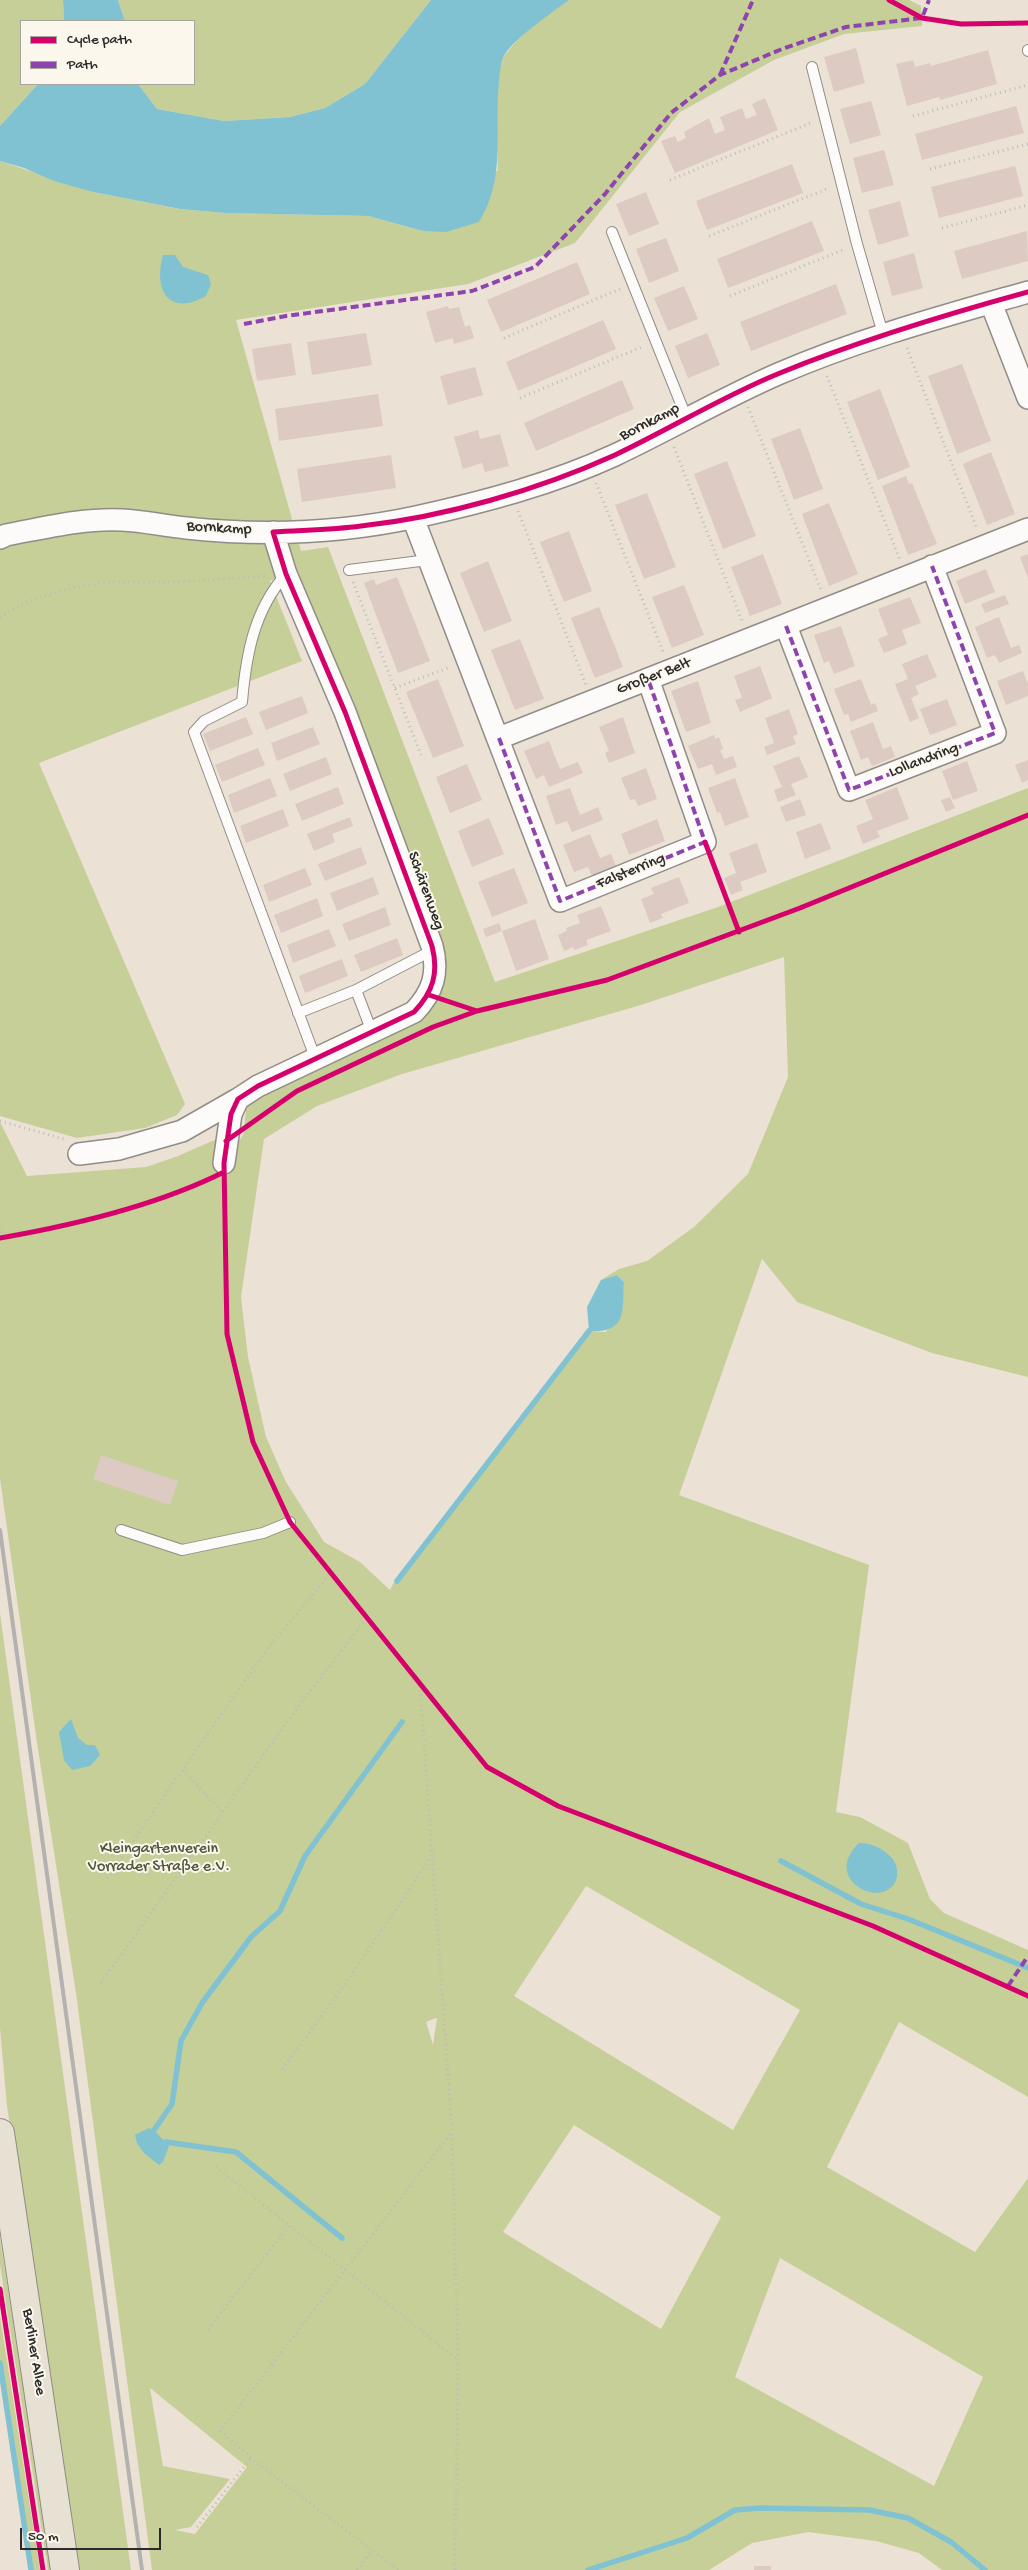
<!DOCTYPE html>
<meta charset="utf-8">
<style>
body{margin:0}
#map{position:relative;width:1028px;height:2570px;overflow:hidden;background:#ebe2d5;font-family:"Gochi Hand",sans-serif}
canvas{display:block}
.legend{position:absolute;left:20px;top:20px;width:175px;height:65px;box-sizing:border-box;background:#fbf7ec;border:1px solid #a8a59f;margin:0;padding:6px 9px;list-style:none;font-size:15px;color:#2b2b2b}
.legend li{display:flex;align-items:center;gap:10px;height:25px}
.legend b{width:25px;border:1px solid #a8a59f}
.scale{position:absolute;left:20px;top:2528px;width:141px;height:22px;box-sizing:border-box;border:2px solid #2b2b2b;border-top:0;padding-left:6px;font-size:15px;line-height:18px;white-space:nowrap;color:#2b2b2b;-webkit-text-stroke:4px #fbf7ec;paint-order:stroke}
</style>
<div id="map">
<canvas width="1028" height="2570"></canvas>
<ul class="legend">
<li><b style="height:6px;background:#d6006c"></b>Cycle path</li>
<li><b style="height:6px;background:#8e44ad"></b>Path</li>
</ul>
<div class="scale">50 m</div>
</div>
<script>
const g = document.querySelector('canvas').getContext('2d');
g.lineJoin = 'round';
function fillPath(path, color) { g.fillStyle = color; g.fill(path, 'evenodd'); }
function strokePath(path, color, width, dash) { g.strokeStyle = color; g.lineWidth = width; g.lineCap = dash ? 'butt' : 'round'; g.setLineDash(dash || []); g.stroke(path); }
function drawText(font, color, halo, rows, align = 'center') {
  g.font = font + ' "Gochi Hand",sans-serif'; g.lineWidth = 4; g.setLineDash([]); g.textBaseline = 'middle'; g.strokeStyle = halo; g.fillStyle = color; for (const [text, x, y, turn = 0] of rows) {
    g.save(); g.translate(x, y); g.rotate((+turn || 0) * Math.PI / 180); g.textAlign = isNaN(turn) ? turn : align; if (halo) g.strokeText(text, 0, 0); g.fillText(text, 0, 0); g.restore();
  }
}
const green = new Path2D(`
 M0 0H63L64 21H21V84H38L0 126Z
 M118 0H431L365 84 325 108 290 117 224 121 157 109 138 84H194V21H125Z
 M569 0H909L921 6 922 26 844 34 774 60 680 112 575 243 468 284 236 320 301 551 328 547 495 982 718 907 1028 788V1377L932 1353 797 1302 762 1259 679 1495 869 1565 836 1812 860 1817 908 1843 930 1899 944 1913 1028 1950V2097L899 2022 827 2167 975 2252 1028 2178V2570H942L919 2553 876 2541 808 2532 752 2543 709 2570H152L76 1993 37 1743 0 1478V1122L27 1176 146 1167 178 1156 219 1138 230 1156 244 1133 246 1109 257 1095 437 998 444 980 445 963 286 574 270 581 302 661 39 763 185 1104 177 1115 145 1128 77 1138 0 1116V161L93 192 179 209 225 213 368 216 423 231 498 170C498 147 493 72 505 55 522 32 546 15 569 0ZM784 957 788 1077 748 1174 694 1227 647 1261 619 1269 601 1280 617 1275 624 1282 623 1292 606 1332 589 1331 395 1580 390 1590 360 1562 324 1542 286 1482 266 1437 248 1357 241 1297 264 1139 317 1106 402 1074 641 1005ZM586 1886 800 2010 733 2130 514 1996ZM436 2018H437L433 2045 426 2022ZM574 2125 721 2217 661 2329 503 2232ZM780 2258 983 2377 934 2486 735 2377ZM150 2388 247 2467 195 2534 175 2530 191 2527 230 2479 163 2466Z
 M0 1613 131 2570H78L7 2106 0 2028Z
 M0 2238 52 2570H48L0 2265Z
 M0 2316 40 2570H29L0 2380Z`);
const water = new Path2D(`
 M63 0H118L125 21H64Z
 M431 0H569C554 11 510 41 503 58 499 69 499 84 498 96 496 142 504 181 479 222L446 232 423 231 368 216 225 213 180 209 93 192 54 181 24 168 0 161V126L38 84H138L157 109 224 121 290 117 325 108 365 84Z
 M163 255H175L183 267 208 275 211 284 206 296C169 317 153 291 163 255Z
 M617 1275 624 1282C622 1311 628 1333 589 1331L587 1307 601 1280Z
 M71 1719 78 1738 87 1745H95L100 1755 90 1766 72 1770 64 1760 59 1732Z
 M859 1843C871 1843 882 1848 890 1856 896 1861 898 1870 897 1877 888 1913 819 1881 859 1843Z
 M149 2128 156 2132 169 2146 163 2162 159 2165 144 2153 137 2143 135 2135Z`);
const stream = new Path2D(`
 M397 1581 589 1331
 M781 1861 861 1904 908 1919 1028 1968
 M154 2130 172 2104 181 2041 202 2003 251 1937 280 1911 305 1856 402 1722
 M166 2142 236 2152 342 2238
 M0 2363 31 2570
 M588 2570 687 2538 735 2510 760 2508 869 2510 908 2518 951 2542 985 2570`);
const building = new Path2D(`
 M856 48 865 83 834 92 824 57Z
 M988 50 997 84 940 100 939 97 907 106 896 64 913 60 915 67 930 63 931 66Z
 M765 98 778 130 675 173 661 141 675 136 678 142 686 138 684 132 709 118 715 134 725 130 720 117 742 108 746 119 757 115 752 104Z
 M871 101 881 135 850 144 840 109Z
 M1016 106 1024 133 922 160 915 134Z
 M884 150 894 185 862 193 853 158Z
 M792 164 803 193 707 230 696 201Z
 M1015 166 1023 196 939 218 931 187Z
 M646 192 659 224 629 236 616 204Z
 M900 201 909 236 878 245 868 210Z
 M812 221 824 251 728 288 717 259Z
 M1027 231 1028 261 962 279 954 251Z
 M666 238 679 271 649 283 636 249Z
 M914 253 923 288 892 296 883 262Z
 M577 262 590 294 501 332 487 300Z
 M836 284 847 314 751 351 740 322Z
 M684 286 698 319 668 331 654 298Z
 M448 306 449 309 459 307 465 327 470 325 474 338 454 344 453 338 435 343 426 312Z
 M603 320 616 349 518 391 506 362Z
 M366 333 372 365 312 375 307 342Z
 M707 333 720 365 688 378 675 346Z
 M291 343 296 375 257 381 252 349Z
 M962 364 991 441 957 454 928 376Z
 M475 367 483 395 448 405 440 376Z
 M622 380 634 409 536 451 524 423Z
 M880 389 910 467 878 480 847 402Z
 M378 394 383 426 279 441 275 409Z
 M800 428 823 489 794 500 771 439Z
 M478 430 480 439 500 434 509 466 485 472 482 463 463 469 454 437Z
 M991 452 1015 514 987 525 963 464Z
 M391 455 396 488 302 502 297 469Z
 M727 461 756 536 723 549 694 474Z
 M906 476 909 484 912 483 937 544 908 555 882 486Z
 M647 493 676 567 644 579 615 505Z
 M829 503 858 574 829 586 802 514Z
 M569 531 592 591 564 602 540 542Z
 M763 554 782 604 750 616 731 567Z
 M1028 554V578L1020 557Z
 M488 561 512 621 484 632 460 573Z
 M986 569 995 592 965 604 956 581Z
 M397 577 430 661 398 673 364 583 374 579 376 585Z
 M684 585 704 635 672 648 652 597Z
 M1005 595 1009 604 985 613 981 604Z
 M910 597 921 623 902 630 907 644 884 653 878 639 888 635 878 609Z
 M599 607 623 667 595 678 571 618Z
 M999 617 1011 648 1019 645 1022 653 999 663 995 655 987 658 975 627Z
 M841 626 855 666 834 674 829 661 824 663 814 635Z
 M520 639 544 699 515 710 491 650Z
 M927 654 937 677 915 686 919 694 911 698 919 718 910 722 895 684 908 679 902 664Z
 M760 666 772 698 740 712 735 700 742 698 734 676Z
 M1023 671 1028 684V696L1006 705 997 681Z
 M438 679 464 746 433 758 406 692Z
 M861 679 871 705 875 703 878 711 851 722 848 714 844 715 834 689Z
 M698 681 711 723 686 732 671 691Z
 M302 696 308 713 266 730 259 712Z
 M947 699 957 725 930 735 920 709Z
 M789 709 798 734 793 736 796 744 767 755 764 747 774 743 765 718Z
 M246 717 253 734 210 751 203 734Z
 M623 717 635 753 609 763 605 753 609 751 599 727Z
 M873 722 883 749 891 746 895 757 872 766 868 757 861 760 850 731Z
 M313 727 320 744 277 761 271 743Z
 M714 735 715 739 719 737 723 749 720 750 724 759 733 756 737 767 716 775 712 764 698 769 688 746Z
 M549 741 560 769 578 762 583 773 549 787 544 775 536 779 524 751Z
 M258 748 265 765 222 782 215 765Z
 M799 756 808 777 791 784 796 795 778 802 774 790 782 787 773 766Z
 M326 757 332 774 290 791 283 774Z
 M1028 760V780L1022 783 1015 765Z
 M967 761 978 791 953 800 942 771Z
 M467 764 482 800 450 813 436 777Z
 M646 768 657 799 638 806 635 799 630 800 621 778Z
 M270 778 277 796 234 813 228 795Z
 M735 778 749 817 725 826 720 812 717 813 708 788Z
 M338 787 344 804 302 821 295 804Z
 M897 787 909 819 877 831 880 837 863 844 856 826 873 819 865 800Z
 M570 788 580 815 598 807 603 820 572 832 567 821 556 825 546 796Z
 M950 797 955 808 946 812 941 800Z
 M800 799 806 815 786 822 780 807Z
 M283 809 289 826 246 843 240 826Z
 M350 817 353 826 332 834 335 842 314 851 307 834Z
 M489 818 504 854 472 867 458 831Z
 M657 819 665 841 629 855 621 834Z
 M821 823 831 849 805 859 796 832Z
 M590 834 600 858 611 854 616 866 592 876 588 867 574 872 563 845Z
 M757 843 767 872 740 882 743 890 731 895 724 878 736 873 729 853Z
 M361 847 367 864 325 881 318 864Z
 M305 868 312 885 269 902 263 885Z
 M514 868 528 903 492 917 478 882Z
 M373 877 379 894 337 911 330 893Z
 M679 877 689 903 661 914 663 918 650 923 641 899 654 894 651 888Z
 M317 898 323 916 281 933 274 915Z
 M601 906 611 931 586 940 588 945 574 950 573 947 564 951 558 935 567 931 566 928 580 923 577 915Z
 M385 907 391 925 349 941 342 924Z
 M535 919 549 959 516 971 502 931Z
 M499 923 502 931 486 937 483 929Z
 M329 929 336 946 293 963 287 945Z
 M397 938 403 955 361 972 354 955Z
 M342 959 348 976 305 993 299 976Z
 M101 1455 178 1481 170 1505 93 1479Z
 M754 2566H771V2570H754Z`);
const path = new Path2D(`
 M913 116 1028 85
 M930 169 1028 144
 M670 180 813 122
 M942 228 1028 205
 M709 236 829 188
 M730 296 845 249
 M504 338 620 289
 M907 348 977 529
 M827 376 900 560
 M520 398 644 346
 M748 407 821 590
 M674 447 742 621
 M596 483 664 654
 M518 511 586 685
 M353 582 421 755
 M0 617 31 600 76 587 110 582H175L266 576
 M395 688 450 667
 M0 1121 67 1140
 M0 1227 2 1238
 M420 1685 452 2131 458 2359 455 2570
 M183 1770 223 1813
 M107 1878 267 1649 330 1574
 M101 1983 300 1704 368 1617
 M282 2069 353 1973 433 1854
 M216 2167 457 2359
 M208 2329 289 2226
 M197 2527 251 2458
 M357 2570 372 2550
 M398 2570 251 2458 220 2431 452 2132`);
const service = new Path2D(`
 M1028 50V51
 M812 67 857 244 883 334
 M612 232 687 419
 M349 570 428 560
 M286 574C254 610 246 655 242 702L204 721 194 732 316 1060
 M356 990 433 950
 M298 1013 356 990 372 1032
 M121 1530 182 1550 263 1533 290 1522`);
const minor = new Path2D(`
 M991 303 1028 398
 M413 518 560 901 705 842 648 679
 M0 538 6 535C44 528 83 518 122 520 144 521 165 526 186 528 261 536 342 533 416 517 484 502 552 484 615 455 670 429 723 398 778 374 859 339 944 316 1028 292
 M786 626 849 790 995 733 932 566
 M499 738 1028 529
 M79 1154 119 1149 182 1131 238 1099
 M224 1163 231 1114 238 1099 258 1086 414 1012C433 992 439 973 432 946L345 712 286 574 273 532`);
const primary = new Path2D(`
 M0 2133 65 2570`);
const rail = new Path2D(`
 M0 1530 142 2570`);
const quiet = new Path2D(`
 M720 75 753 0
 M244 324 286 316 472 291 535 267 605 194 671 113 720 75 782 49 846 27 922 18 929 0
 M786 626 849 790 995 733 932 566
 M499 738 560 901 705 842 648 679
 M1008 1986 1028 1956`);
const cycleway = new Path2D(`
 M889 0 922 18 961 24 1028 23
 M1028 292C944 315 861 340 780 373 723 396 670 429 615 455 538 490 445 517 361 526 332 530 302 530 273 532L286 574 345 712 432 946C439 973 433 992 414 1012L258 1086 238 1099 231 1114 224 1163 227 1334 253 1442 290 1522 487 1767 558 1806 873 1926 1028 1996
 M705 842 739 932
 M429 995 477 1011 607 980 800 908 1028 815
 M226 1141 297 1091 433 1027 477 1011
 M0 1238C75 1225 156 1206 224 1172
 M0 2289 43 2570`);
const streetNames = [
 ["Bornkamp",650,423,-27],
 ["Bornkamp",219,529,3],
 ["Großer Belt",654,677,-21],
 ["Lollandring",924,761,-21],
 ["Falsterring",631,872,-22],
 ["Schärenweg",425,891,70],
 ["Berliner Allee",33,2352,81]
];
const parkNames = [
 ["Kleingartenverein",159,1850],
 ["Vorrader Straße e.V.",159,1868]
];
fillPath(green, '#c6cf97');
fillPath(water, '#81c2d2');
strokePath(stream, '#81c2d2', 5.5);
fillPath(building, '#dccac3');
strokePath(service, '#918c86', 12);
strokePath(minor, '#918c86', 24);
strokePath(primary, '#918c86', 30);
strokePath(path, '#bdbcba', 3, [1, 4]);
strokePath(service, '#fcfbf9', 10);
strokePath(minor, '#fcfbf9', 21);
strokePath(primary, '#e7e1d4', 28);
strokePath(rail, '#b4b2b0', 4);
strokePath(quiet, '#8e44ad', 4, [8, 4]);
strokePath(cycleway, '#d6006c', 5);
drawText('16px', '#2b2b2b', '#fbf7ec', streetNames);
drawText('16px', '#50573c', '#fbf7ec', parkNames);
</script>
